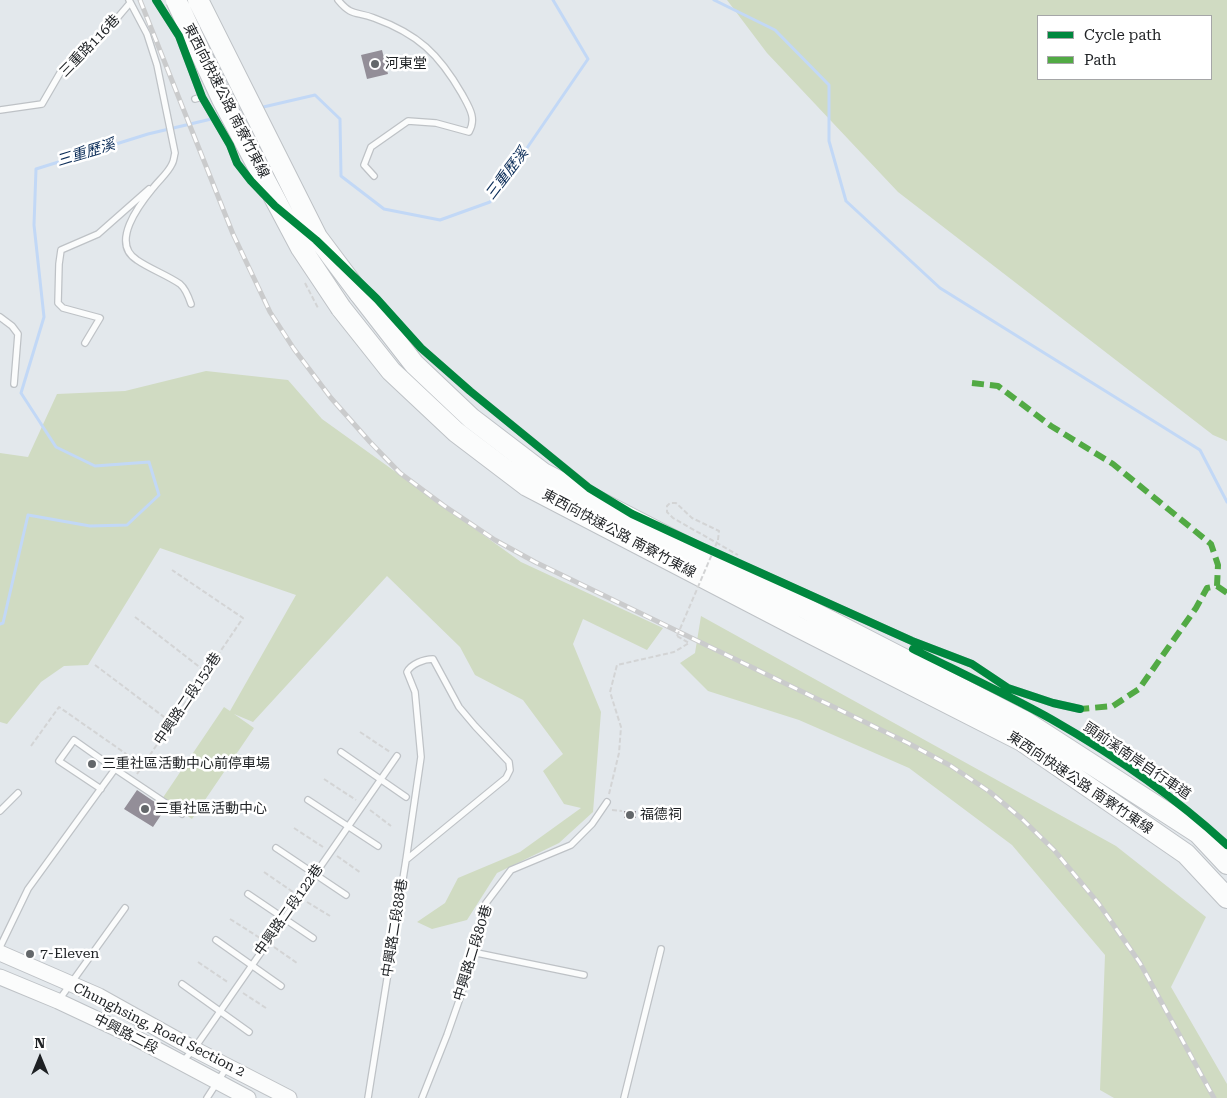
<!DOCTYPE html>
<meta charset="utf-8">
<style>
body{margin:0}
#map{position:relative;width:1227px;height:1098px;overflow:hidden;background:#e3e8ec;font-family:"Roboto Serif",serif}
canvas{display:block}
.legend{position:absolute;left:1037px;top:15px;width:175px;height:65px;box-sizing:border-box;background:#fff;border:1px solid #a5a6a7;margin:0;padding:6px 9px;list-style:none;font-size:15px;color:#1e2124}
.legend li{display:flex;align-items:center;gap:10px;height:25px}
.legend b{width:25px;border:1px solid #a5a6a7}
.north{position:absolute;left:15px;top:1033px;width:50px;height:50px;-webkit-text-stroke:4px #fff;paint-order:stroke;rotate:0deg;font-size:14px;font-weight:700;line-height:20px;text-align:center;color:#1e2124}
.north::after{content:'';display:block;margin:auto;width:18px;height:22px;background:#1e2124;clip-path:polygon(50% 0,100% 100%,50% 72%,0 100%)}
</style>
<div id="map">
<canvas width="1227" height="1098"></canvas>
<ul class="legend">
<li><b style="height:6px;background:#00873e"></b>Cycle path</li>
<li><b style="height:6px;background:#52aa44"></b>Path</li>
</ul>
<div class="north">N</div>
</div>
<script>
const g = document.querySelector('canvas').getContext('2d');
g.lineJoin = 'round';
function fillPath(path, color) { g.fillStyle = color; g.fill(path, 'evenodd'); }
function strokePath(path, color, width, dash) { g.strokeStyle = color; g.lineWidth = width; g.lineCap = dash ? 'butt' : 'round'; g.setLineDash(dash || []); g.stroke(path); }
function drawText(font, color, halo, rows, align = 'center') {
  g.font = font + ' "Roboto Serif","Noto Sans TC",serif'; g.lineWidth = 5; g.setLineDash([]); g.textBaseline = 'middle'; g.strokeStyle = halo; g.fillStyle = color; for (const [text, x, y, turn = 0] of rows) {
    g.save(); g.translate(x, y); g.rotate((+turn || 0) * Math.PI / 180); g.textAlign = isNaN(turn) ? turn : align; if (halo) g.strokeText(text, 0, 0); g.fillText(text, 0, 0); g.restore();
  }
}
const green = new Path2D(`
 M727 0H1227V441L1213 435 898 192 767 53ZM1038 16H1211V79H1038Z
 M206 371 288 380 322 419 521 562 663 628 647 650 583 619 573 644 601 712 593 812 559 843 497 873 467 920 432 929 417 922 445 903 458 878 520 852 581 808 564 804 543 771 563 754 523 700 475 675 460 647 387 576 253 722 234 714 254 728 192 819 162 799 224 707 230 711 296 595 160 548 88 665 64 666 41 682 7 724 0 722V453L28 457 57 394 125 391Z
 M701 616 1116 846 1206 917 1171 987 1227 1084V1098H1114L1100 1090 1105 955 1012 845 909 768 799 720 708 691 680 663 695 653Z`);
const stream = new Path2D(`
 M714 0 775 30 829 85V141L846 201 940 288 1200 450 1227 502
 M259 108 315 95 340 119 341 176 384 209 440 220 490 202 588 59 553 0
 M0 624 3 623 28 515 90 526 127 525 159 495 149 462 95 466 56 447 21 393 44 317 34 225 36 169 148 134 224 116`);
const building = new Path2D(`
 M382 50 388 74 367 79 361 55Z
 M137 790 165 809 153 827 124 809Z
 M624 811H636V818H624Z`);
const path = new Path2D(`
 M305 283 318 308
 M718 540 719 531 692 518 676 503H670L667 506V512L673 518 738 555
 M135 617 206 672
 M95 665 172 723
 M360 732 390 752
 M31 746 59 707 142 765
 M137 774 243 618 172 570
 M324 779 356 800
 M609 794 619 753 621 727 610 692 617 665 674 652 689 643 677 636
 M370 810 391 826
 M612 810 622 811
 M294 828 323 847
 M337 856 361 873
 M264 872 293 892
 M307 902 330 916
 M230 919 260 938
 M274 947 297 963
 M198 962 229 983
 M243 993 266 1008`);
const lane = new Path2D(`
 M129 0 147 34 157 65 175 153C174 156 174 161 172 164 168 173 159 180 153 188 139 205 110 243 137 260 150 269 167 275 180 284 186 289 189 298 191 304
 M156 0 179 36 202 97 230 145 237 163 263 194
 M338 0C352 17 356 11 374 18 418 34 439 54 462 94 469 107 477 118 469 132L436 123 408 121 371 147 364 165 374 176
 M195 99 202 97
 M0 110 42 104 60 73 101 37 130 3
 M371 293 421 348 470 391 587 486
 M0 317 12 326 18 334 14 384
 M85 343 100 318 63 308 58 303 59 264 61 250 98 234 149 189
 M747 567 912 641 972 664 1008 688 1053 703 1080 709
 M341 752 406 797
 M115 769 182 814
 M308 800 378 846
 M0 811 18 793
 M276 848 346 895
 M248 894 313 938
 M216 940 281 986
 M0 947 28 889 115 769 74 740 59 761 101 789
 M472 952 584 975
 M182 984 249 1032
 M59 1000 125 908
 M183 1061 194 1049 397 756
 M207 1098 227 1067
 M368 1098 406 860 421 757 415 692 407 672C411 664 424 659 433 659L459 707 475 726 509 762 510 770 506 778 406 860
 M422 1098 447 1035 468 975 474 942 486 903 511 870 571 845 592 824 607 802
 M624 1098 661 949`);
const secondary = new Path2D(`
 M0 953 99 996 194 1049 289 1098
 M0 977 58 1001 124 1032 248 1098`);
const highway = new Path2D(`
 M359 293 414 364 471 418 543 473 1026 722 1198 833 1227 864
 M341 308 391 371 456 432 527 486 798 627 1022 741 1186 854 1227 898`);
const rail = new Path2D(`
 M140 0 233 234 270 312 294 349 331 398 370 442 400 473 443 505 495 540 535 562 908 743 951 766 990 792 1022 819 1054 850 1099 904 1140 963 1214 1098`);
const pathBridge = new Path2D(`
 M677 636 718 540`);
const highwayBridge = new Path2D(`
 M176 0 222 99 301 248 341 308
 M198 0 317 237 359 293`);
const quiet = new Path2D(`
 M972 383 998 386 1051 426 1113 464 1211 544 1218 565 1217 586 1207 588 1196 608 1139 689 1113 706 1080 709
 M1217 586 1227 593`);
const cycleway = new Path2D(`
 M156 0 179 36 202 97 230 145 237 163 251 181 275 206 316 240 377 299 421 348 470 391 589 488 632 514 701 546 912 641 972 664 1008 688 1053 703 1080 709
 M913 649C959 672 1006 694 1051 719 1114 755 1174 796 1227 845`);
const markers = [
 [375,64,5,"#63676a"],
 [92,764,5,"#63676a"],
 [145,809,5,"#63676a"],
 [630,815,5,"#63676a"],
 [30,954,5,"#63676a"]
];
const streetNames = [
 ["三重路116巷",90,46,-46],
 ["東西向快速公路 南寮竹東線",226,101,63],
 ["東西向快速公路 南寮竹東線",619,534,28],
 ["中興路二段152巷",188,699,-56],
 ["頭前溪南岸自行車道",1137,761,34],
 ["東西向快速公路 南寮竹東線",1080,783,34],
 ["中興路二段122巷",289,910,-55],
 ["中興路二段88巷",395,928,-81],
 ["中興路二段80巷",473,953,-73],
 ["Chunghsing, Road Section 2",159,1030,27],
 ["中興路二段",126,1034,27]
];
const poiNames = [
 ["河東堂",385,64],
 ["三重社區活動中心前停車場",102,764],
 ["三重社區活動中心",155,809],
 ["福德祠",640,815],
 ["7-Eleven",40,954]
];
const waterNames = [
 ["三重歷溪",86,153,-17],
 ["三重歷溪",507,174,-53]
];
fillPath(green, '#d0dbc2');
strokePath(stream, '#c2d8f6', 3);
fillPath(building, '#938e98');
strokePath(lane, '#bec2c6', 8);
strokePath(secondary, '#bec2c6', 17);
strokePath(highway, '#bec2c6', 22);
strokePath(path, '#d3d4d5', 2, [5, 2.5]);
strokePath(lane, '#fbfcfc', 5.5);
strokePath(secondary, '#fbfcfc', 15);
strokePath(highway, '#fbfcfc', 20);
strokePath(rail, '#cacbcc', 5);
strokePath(rail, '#fff', 3, [9]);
strokePath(highwayBridge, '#bec2c6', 22, []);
strokePath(pathBridge, '#d3d4d5', 2, [5, 2.5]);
strokePath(highwayBridge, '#fbfcfc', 20);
strokePath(quiet, '#52aa44', 6, [12, 6]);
strokePath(cycleway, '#00873e', 8);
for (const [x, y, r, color] of markers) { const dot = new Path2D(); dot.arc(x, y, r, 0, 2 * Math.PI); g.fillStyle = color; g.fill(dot); strokePath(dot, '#fff', 2); }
drawText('14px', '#1e2124', '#fff', streetNames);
drawText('14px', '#1e2124', '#fff', poiNames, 'left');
drawText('italic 15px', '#082a56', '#fff', waterNames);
</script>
